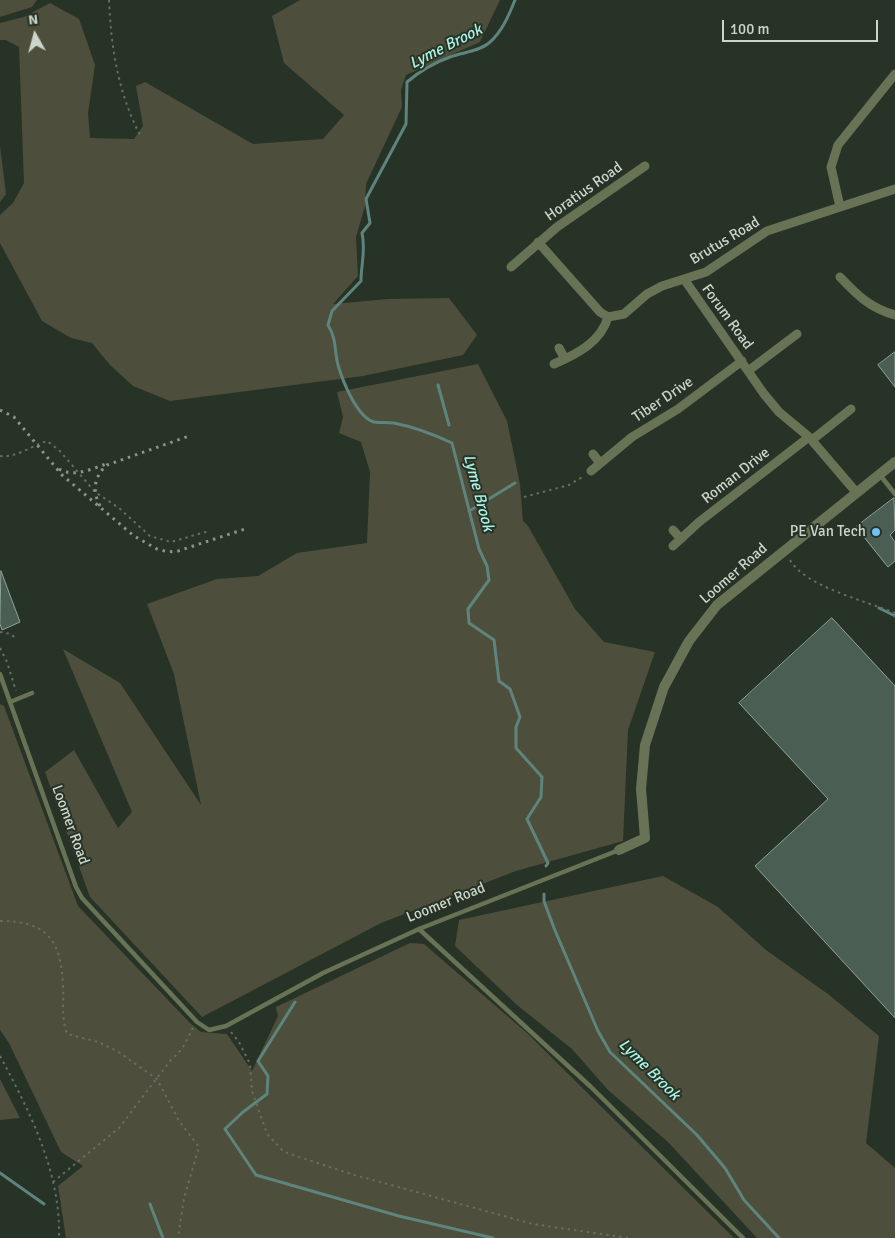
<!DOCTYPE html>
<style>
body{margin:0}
#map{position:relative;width:895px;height:1238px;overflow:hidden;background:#273326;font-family:Signika,sans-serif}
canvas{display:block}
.north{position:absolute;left:10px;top:10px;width:50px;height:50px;-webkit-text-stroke:4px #273326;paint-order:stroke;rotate:353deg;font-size:14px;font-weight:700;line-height:20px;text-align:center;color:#ccd4cb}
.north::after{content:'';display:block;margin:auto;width:18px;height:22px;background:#ccd4cb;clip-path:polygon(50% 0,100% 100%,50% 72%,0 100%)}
.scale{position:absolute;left:722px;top:20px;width:156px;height:22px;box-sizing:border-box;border:2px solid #ccd4cb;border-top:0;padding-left:6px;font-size:15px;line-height:18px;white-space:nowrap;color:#ccd4cb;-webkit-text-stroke:4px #273326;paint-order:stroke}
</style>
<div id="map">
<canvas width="895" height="1238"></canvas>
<div class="north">N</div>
<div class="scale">100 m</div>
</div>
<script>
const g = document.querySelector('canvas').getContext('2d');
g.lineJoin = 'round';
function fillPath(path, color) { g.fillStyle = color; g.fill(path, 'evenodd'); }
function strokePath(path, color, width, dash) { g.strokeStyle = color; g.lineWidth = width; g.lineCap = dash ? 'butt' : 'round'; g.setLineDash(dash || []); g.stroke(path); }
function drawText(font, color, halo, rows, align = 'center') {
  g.font = font + ' Signika,sans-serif'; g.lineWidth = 4; g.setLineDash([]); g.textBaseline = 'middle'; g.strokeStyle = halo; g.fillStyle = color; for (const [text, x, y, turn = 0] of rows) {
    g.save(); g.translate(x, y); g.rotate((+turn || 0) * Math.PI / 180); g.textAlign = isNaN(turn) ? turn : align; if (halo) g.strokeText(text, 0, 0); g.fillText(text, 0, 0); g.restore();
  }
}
const green = new Path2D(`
 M0 0H37L32 7 0 17Z
 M300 0H500L480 42 406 75 401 90 402 107 366 184 365 206 356 237 358 276 333 304 388 299 449 298 477 335 463 355 363 376 170 401 133 386 110 365 92 343 71 338 42 321 0 243V215L13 203 24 183 19 47 6 40H0V23L24 17 50 3 79 19 95 65 88 113 90 138 134 139 143 126 136 86 145 82 253 144 323 139 344 115 284 63 272 16Z
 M0 146 6 194 0 202Z
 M478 364 507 421 520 484 523 521 528 526 575 609 604 642 655 652 628 730 623 841 516 871 381 923 202 1017 90 897 45 772 74 750 118 828 132 812 63 649 120 683 201 805 174 674 147 604 217 579 258 576 297 553 367 543 370 472 361 442 339 433 343 417 337 392Z
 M0 704 4 706 78 906 190 1023 201 1032 227 1034 252 1071 278 1016 276 1007 410 943 424 944 527 1033 734 1238H66L58 1186 83 1166 61 1152 9 1043 0 1030Z
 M663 876 718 907 766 950 828 994 879 1036 866 1143 895 1168V1238H757L668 1142 608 1090 572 1049 517 1005 455 946 459 920Z
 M0 1079 20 1118 0 1120Z`);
const stream = new Path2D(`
 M515 0C509 15 502 32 489 43 478 52 463 52 450 57 433 63 420 71 407 82L406 124 366 199 370 223 362 233C366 250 361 264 361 281L332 311 328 325C337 340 334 349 338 365 343 382 357 417 374 422 380 423 387 422 394 423 414 427 433 434 452 443L479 549 487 566 489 580 468 609 469 623 494 640 499 681 510 689 520 717 516 727V748L542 777 541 797 527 819 548 863 546 866
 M438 385 449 425
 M469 511 515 483
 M879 608 895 616
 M544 894V901L554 928 598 1031 610 1052 697 1135 725 1168 744 1200 779 1238
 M295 1002 258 1061 268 1076 267 1094 243 1112 225 1129 256 1175 399 1216 493 1238
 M0 1173 44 1204
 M150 1204 163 1238`);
const building = new Path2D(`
 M895 352V387L878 365Z
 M894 498 895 530 890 535 895 542V561L888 567 856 527Z
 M1 571 20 622 2 630 0 624Z
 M832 618 895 686V1018L755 866 828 799 739 703Z`);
const path = new Path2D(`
 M109 0C111 48 118 93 141 137
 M0 456C16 458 31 446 47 441L59 450 95 492 119 508 150 536 171 542 209 531
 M524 497 569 485 584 476
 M790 560C806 587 866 601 895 613
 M0 632 11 634 15 638
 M0 648 7 662 16 691
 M0 921C46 921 61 939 63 985 64 1004 61 1016 67 1034L98 1042 117 1051 157 1079 179 1121 199 1147 184 1198 178 1238
 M231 1032 239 1042 250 1064 252 1091 267 1134 284 1152 351 1174 533 1224 628 1238
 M0 1056C30 1112 61 1173 59 1238
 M53 1182 119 1128 170 1061 182 1049 193 1028`);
const service = new Path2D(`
 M880 475 895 494
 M0 674 76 887 82 898 197 1022 209 1030 226 1026 323 973 419 929 619 850
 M10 702 32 693
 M419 929 591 1087 743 1238`);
const minor = new Path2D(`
 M840 207 831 167 838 145 895 74
 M538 242 600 312 608 317
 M511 267 557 227 645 166
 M840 277C857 295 870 308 895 315
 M684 279 764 394 779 412 809 437 856 492
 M559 348 565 359
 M554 364C577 354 601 342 608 317L624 314 647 294 662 286 706 272 767 231 895 189
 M748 371 797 334
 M812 440 851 409
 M593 454 600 463
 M591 471 632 437 678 409 742 361
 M673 530 681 539
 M673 546 699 522 809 437`);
const tertiary = new Path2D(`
 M619 850 645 838 641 789 645 745 664 687 689 641 717 605 895 462`);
const rail = new Path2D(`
 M0 410 14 417 62 475 134 536 157 549 168 552 178 551 248 528
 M59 469C74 478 91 469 106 464
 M100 506C92 491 94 476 107 465L189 436`);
const markers = [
 [876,532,5,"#70c2f4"]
];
const streetNames = [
 ["Horatius Road",584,192,-35],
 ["Brutus Road",725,241,-31],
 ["Forum Road",727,317,54],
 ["Tiber Drive",663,400,-34],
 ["Roman Drive",736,476,-38],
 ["Loomer Road",734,574,-41],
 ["Loomer Road",70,825,70],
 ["Loomer Road",446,903,-22]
];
const poiNames = [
 ["PE Van Tech",866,532]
];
const waterNames = [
 ["Lyme Brook",446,47,-27],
 ["Lyme Brook",478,493,75],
 ["Lyme Brook",649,1070,45]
];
fillPath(green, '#4e4e3c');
strokePath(stream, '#5d847d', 3);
fillPath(building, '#4a5e53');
strokePath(building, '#8fa499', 1);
strokePath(path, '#646e63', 2, [2.5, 4]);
strokePath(service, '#687355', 4.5);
strokePath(minor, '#687355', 9);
strokePath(tertiary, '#687355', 10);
strokePath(rail, '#8b958a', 3, [2.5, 5]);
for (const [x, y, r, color] of markers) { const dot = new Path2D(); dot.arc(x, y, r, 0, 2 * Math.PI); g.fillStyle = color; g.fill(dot); strokePath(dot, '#273326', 2); }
drawText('15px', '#ccd4cb', '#273326', streetNames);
drawText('15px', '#ccd4cb', '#273326', poiNames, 'right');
drawText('italic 16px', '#a9f2e4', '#273326', waterNames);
</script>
